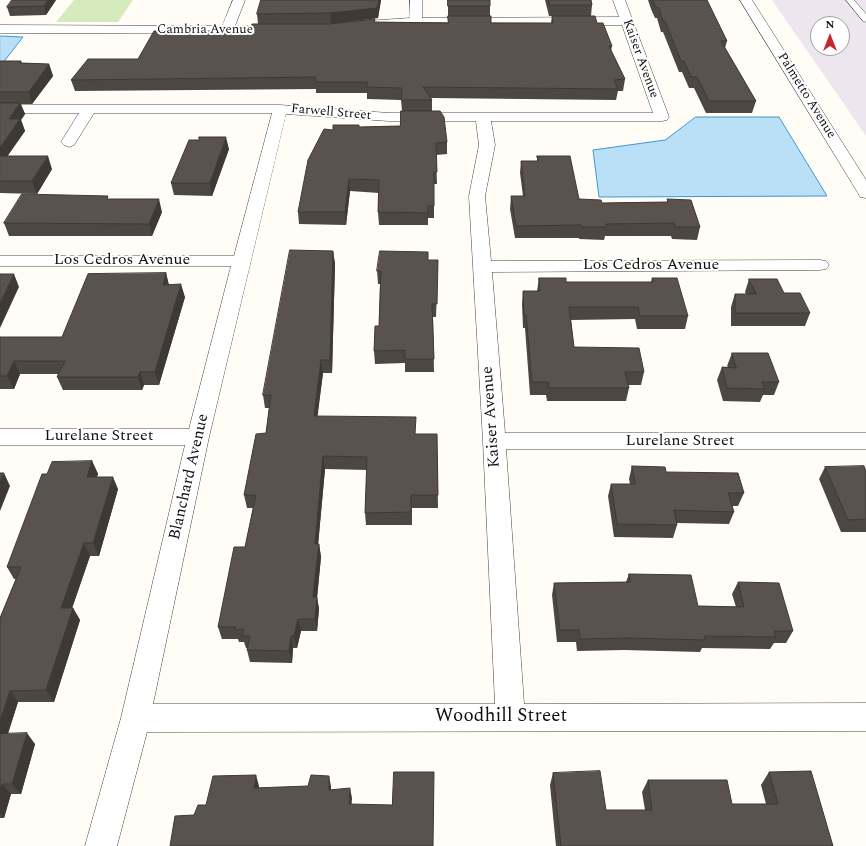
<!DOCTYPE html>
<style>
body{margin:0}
#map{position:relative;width:866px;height:846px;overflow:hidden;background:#fffdf5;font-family:Spectral,serif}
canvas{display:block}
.north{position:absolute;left:810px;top:16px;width:40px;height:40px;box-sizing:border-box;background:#fff;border:1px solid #a0a0a0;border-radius:50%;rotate:0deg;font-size:11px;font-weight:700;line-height:16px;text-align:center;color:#111}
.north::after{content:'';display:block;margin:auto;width:14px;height:18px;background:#c4262e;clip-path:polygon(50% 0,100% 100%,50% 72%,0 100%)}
</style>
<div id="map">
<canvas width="866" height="846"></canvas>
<div class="north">N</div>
</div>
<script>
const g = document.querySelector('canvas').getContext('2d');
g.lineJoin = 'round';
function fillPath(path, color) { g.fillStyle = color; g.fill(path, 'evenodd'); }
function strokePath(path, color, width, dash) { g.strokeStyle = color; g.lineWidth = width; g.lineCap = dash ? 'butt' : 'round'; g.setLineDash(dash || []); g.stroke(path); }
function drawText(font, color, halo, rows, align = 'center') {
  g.font = font + ' Spectral,serif'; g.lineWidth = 4; g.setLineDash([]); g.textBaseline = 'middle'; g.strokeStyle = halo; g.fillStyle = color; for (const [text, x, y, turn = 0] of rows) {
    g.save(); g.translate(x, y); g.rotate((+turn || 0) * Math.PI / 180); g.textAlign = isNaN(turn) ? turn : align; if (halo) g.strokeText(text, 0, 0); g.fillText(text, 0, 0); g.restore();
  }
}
const industrial = new Path2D(`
 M772 0H866V136ZM818 24H842V48H818Z`);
const green = new Path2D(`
 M74 0H133L118 22H56Z`);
const water = new Path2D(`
 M0 36 23 37 2 64H0Z
 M696 117H779L827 196 599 197 593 150 665 140Z`);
const service = new Path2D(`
 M846 0H854L866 14V22L863 21Z`);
const minor = new Path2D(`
 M233 0H245L235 26H280L284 27 286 30 284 33 280 34 0 33V25L222 26Z
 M410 0H422V18L619 17 613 0H625L669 117 667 120 662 121H491L495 145 485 196 491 261 820 260 826 261 829 265 826 269 820 270 492 272 505 433H866V449H506L524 704 866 703V731L147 732 117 846H85L121 718 185 445H0V429H189L231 266H0V256H234L272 113H94L74 145 69 147 64 145 61 142 79 113H0V105H280L389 113H653L622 25 393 26 352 30 348 29 346 26 348 23 352 22 410 18ZM286 114 389 121H476L479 145 469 196 483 441 495 704H153L209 437Z`);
const tertiary = new Path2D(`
 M740 0H752L866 180V198L860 197 858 193Z`);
const wall = new Path2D(`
 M56 0 46 15 10 16 7 7Z
 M261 0H381L378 18 331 24H258L257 14Z
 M448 0 490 6V16H448Z
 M545 0H591L592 5 591 16H549Z
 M648 0H707L727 41 725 48 756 101 752 113H706L694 88H689L682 72H679L663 32H661L657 18H655L651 9Z
 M552 16 597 23 612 46 611 51 625 79 623 91H618L616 100 431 98 432 100V111L447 142V154L436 155 437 184H434V218H428V225H379L378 212 379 193 350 191 346 225 299 224 298 212 333 130 360 127 400 126 402 111 401 100 367 99V93H316V89L75 91 71 80 138 59 249 31 330 24 375 19V22L551 23Z
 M0 61H21L22 63 49 64 53 76 32 104H21L25 114 21 120 25 131 7 156 52 169 37 194 0 193Z
 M229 149 212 196 174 195 171 183Z
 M537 156 579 199 602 203 667 202V199L700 227 697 240 672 239 671 236H605L604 240 579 239V238H515L510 209 511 196H523L520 173 521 161H537Z
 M109 199 162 212 152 236H9L4 223Z
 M333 251 335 264 332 373H323L317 416 416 434H437L438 508H412V525H366L365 513 367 470 325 469 318 544H319L321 557 317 597 319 609 317 631H301L297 648H293L292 663 250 662 247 650V648H246L244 642H239L238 639H222L218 627 245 547 253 508H247L244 495 266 433 269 408H265L263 395Z
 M428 252V260H438L436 317H433L434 372H405V363L375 364 374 351 379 326 380 284H378L377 271Z
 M166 273 169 285 185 297 159 385H144L142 390H63L57 377 58 374H20L14 389H0V337H62Z
 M539 278 566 282H651L652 278 688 316 685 329H637L635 319 571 320 574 347 644 372 641 385H628L629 388 626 401H547L546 395H530L525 328H523L522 304 523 291H537Z
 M749 279 784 293 810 313 805 326H731V307L735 294H746L745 292Z
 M732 353 779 382 774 395H763L760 402 723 401 717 380 722 367H728L727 366Z
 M92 461 98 474 97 477 118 489 99 556H90L72 608H73L80 620 54 702H18L8 734 35 744 21 794H11L4 818H0V618L16 579H14L7 567 47 474Z
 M632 466 666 472 744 493 738 506H732L734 512 729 524 677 523V525L673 538 614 537 608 496 611 484H630L629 479Z
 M825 467 866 471V532H841L819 479Z
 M629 574 698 606 736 607 732 594 738 582 793 631 786 643H774L770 649 702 648 700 652 624 650 577 651 576 642H557L552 595 554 583 626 582Z
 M769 772 833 846H556L550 785 553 773 606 810H645L642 792 648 780 732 804H766L761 785Z`);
const shadedWall = new Path2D(`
 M48 0H56L46 15 44 6Z
 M379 0H381L378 18 331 24 330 13Z
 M49 64 53 76 32 104 29 92Z
 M20 103 25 114 21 120 25 131 0 167V148L9 119Z
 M226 137 229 149 212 196 210 183Z
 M48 156 52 169 37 194 32 181Z
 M349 179 350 191 346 225 345 212Z
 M159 199 162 212 152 236 149 224Z
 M333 251 335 264 332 373 330 360Z
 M166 273 169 286 163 285Z
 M14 274 19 287 0 328V303Z
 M181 284 185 297 159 385 155 372Z
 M321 360 323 373 316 429 314 416Z
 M14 361 20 374 14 389 7 376Z
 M140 372 144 385 142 390 138 377Z
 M323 456 325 469 317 557 315 544Z
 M92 461 98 474 92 489 87 477Z
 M4 473 10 486 0 511V481Z
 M113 477 118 489 99 556 93 543Z
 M84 543 90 556 68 620 61 608Z
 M319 544 321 557 316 609 313 597Z
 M317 597 319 609 317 631 315 619Z
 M73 608 80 620 54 702 46 690Z
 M298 619 301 631 297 648 294 636Z
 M291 636 293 648 292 663 289 651Z
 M10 691 18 702 4 745 0 739V721Z
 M27 733 35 744 21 794 12 784Z
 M256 775 259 786 258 799 254 788Z
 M329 776 331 786V800L329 790Z
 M2 784 11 794 4 818 0 813V790Z
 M350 788 352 798 351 814 349 804Z`);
const building = new Path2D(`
 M12 0H48L44 6 7 7Z
 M261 0H379L377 8 330 13 257 14Z
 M448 0H490V6H448Z
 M549 0H591L592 5H550Z
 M653 0H707L727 41H721L756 101H709L697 77H691L684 61H681L665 21H663L659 8 656 7Z
 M448 16H491V23H553L552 16H595L597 23H603L612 46H609L625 79 614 80 618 89 423 87 432 100H401L402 88 366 87 368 82H315L316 77 71 80 88 59H138L154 31H249L252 24H330L375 19 374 22 448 23Z
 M0 61H21L20 63 49 64 29 92H0Z
 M0 103H20L9 119H20L0 148Z
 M401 111H440L444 117 447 142 436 143 437 172H434V206H428V213L378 212 379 180 349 179 345 212H298L308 160 324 129 333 130V125H359V127L400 126Z
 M199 137H226L210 183H171L189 140H199Z
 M0 156H48L32 181H0Z
 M537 156H570L579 199 601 200 602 203 668 202 667 199 691 200 700 227H675L674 223 606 224V227H581V225L516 226 511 196H525L521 161H538Z
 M22 194 108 196 107 199H159L149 224 4 223Z
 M290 250 333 251 330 360H321L314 416 416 417 415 434H437L438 495H411V512L365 513 367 457 323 456 315 544H319L313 597H317L315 619H298L294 636H291L289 651 247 650 250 636H242L244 629 235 630 236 627H218L234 547H245L256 495H244L256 434 266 433 271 395H263Z
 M380 251 428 252V260H438L437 304H432L434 359H405V350L374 351 375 326H379L381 271H377Z
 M166 273 163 285 181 284 155 372H140L138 377H57L65 361H14L7 376H0V337H62L88 274Z
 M0 274H14L0 303Z
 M539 278H566V282H653L652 278H677L688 316H640L638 307H569L574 347 639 348 644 372H625L629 388H549L548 382H532L526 315H524L523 291H540Z
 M749 279H777L784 293H800L810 313H735V294H756Z
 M732 353H768L779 382H762L765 389 727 388 722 367 736 368Z
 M92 461 87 477H113L93 543H84L61 608H73L46 690 10 691 0 721V618L21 567H7L42 474H47L52 462Z
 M632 466 665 467 666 472 738 473 744 493H728L734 512 674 510 677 525 617 524 611 484H635Z
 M864 466 866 471V519L848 520 825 467Z
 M0 473H4L0 481Z
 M629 574 691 575 698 606 744 607 738 582 779 583 793 631H774L776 637 704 636 705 640 628 638 580 639 579 630H560L554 583 630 582Z
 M27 733 12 784H2L0 790V734Z
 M600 771 606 810H652L648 780H727L732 804H778L769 772 811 771 833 846H561L553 773Z
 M394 772H434L433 846H170L175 816 194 815 198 805H206L213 776 256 775 254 788 308 786 311 775 329 776V790L350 788 349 804 392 805Z`);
const farStreetnames = [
 ["Cambria Avenue",205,30],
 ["Kaiser Avenue",640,59,70],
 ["Palmetto Avenue",806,96,58],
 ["Farwell Street",331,113,5]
];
const streetNames = [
 ["Los Cedros Avenue",122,261],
 ["Los Cedros Avenue",651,266],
 ["Kaiser Avenue",492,417,-94],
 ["Lurelane Street",99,437],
 ["Lurelane Street",680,442],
 ["Blanchard Avenue",190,477,-77]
];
const nearStreetnames = [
 ["Woodhill Street",501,717]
];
fillPath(industrial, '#eee6ef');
fillPath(green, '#d5ebbd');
fillPath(water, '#b9e0f7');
strokePath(water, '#3f96cf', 1);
strokePath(service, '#444', 1);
strokePath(minor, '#444', 1);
strokePath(tertiary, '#444', 1);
fillPath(service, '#fff');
fillPath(minor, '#fff');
fillPath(tertiary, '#fff');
fillPath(wall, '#4d4742');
fillPath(shadedWall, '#3f3936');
fillPath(building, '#5a524d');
strokePath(building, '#3f3936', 1);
drawText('13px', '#111', '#fff', farStreetnames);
drawText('16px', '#111', '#fff', streetNames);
drawText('19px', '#111', '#fff', nearStreetnames);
</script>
